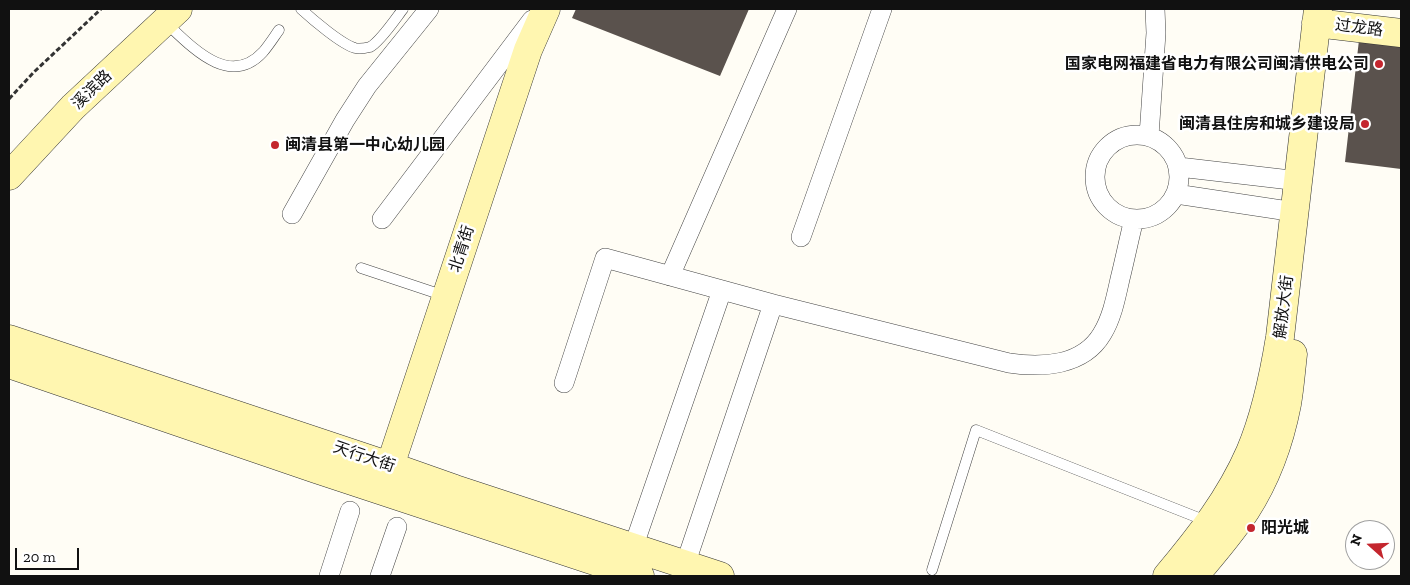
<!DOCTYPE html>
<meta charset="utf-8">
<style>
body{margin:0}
#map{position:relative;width:1410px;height:585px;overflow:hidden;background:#fffdf5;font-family:"Zilla Slab",serif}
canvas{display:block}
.frame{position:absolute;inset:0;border:10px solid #111;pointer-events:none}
.north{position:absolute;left:1345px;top:520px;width:50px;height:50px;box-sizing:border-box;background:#fff;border:1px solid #a0a0a0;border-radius:50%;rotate:290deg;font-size:14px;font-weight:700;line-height:20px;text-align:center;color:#111}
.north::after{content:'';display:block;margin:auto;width:18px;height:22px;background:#c4262e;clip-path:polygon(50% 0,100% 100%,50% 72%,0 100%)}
.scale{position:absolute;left:15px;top:548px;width:64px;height:22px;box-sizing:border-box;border:2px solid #111;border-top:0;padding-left:6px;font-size:15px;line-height:18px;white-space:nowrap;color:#111;-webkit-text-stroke:4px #fff;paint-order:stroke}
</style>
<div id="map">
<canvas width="1410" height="585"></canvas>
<div class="frame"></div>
<div class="north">N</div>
<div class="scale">20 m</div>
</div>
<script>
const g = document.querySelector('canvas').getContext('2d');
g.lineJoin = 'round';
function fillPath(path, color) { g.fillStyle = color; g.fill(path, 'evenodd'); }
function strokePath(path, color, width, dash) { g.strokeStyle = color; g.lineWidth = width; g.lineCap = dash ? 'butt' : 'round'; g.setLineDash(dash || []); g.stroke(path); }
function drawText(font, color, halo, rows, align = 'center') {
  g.font = font + ' "Zilla Slab","Noto Sans SC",serif'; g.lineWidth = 5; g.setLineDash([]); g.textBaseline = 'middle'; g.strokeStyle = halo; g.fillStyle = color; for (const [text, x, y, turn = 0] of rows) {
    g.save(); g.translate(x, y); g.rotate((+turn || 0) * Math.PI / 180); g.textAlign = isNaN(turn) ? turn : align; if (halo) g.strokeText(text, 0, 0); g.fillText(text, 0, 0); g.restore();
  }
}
const building = new Path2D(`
 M576 9H749L720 76 572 18Z
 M1359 40 1401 44V169L1345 162Z`);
const path = new Path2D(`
 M9 99 34 72 101 9`);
const lane = new Path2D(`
 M301 9C312 19 341 44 355 48 359 49 366 48 370 47 380 42 396 18 403 9
 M165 22C191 46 229 89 263 52 269 45 274 37 279 30
 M361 268 445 296
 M932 570 976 430 1209 522`);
const street = new Path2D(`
 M1095 177a42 42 0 1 1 84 0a42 42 0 1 1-84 0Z
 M1149 136 1156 33 1155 9
 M1179 167 1299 181
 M1176 194 1295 212
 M292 214 345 120 367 86 429 9
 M382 219 532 20
 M801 237 882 9
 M670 276 787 9
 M564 383 605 258 773 304 1009 363C1042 368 1083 366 1102 334 1112 318 1116 297 1120 279 1125 259 1129 239 1134 219
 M633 548 722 290
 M685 565 773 304
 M329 576 350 511
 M380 576 397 527`);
const secondary = new Path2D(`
 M1316 23 1401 33
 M9 176 73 107 178 9
 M9 339 390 466 455 489 720 576
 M9 364 316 469 640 576
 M384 484 528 50 546 9
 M1167 576C1199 538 1230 498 1250 452 1265 417 1274 374 1280 337L1318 9
 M1194 576C1212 555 1231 533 1246 510 1266 479 1280 440 1287 404 1290 387 1291 371 1293 354`);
const markers = [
 [1379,64,5,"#c4262e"],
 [1365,124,5,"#c4262e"],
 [275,145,5,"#c4262e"],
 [1251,528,5,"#c4262e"]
];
const streetNames = [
 ["过龙路",1359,28,7],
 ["溪滨路",92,90,-44],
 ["北青街",462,249,-72],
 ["解放大街",1284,307,-83],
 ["天行大街",364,457,19]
];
const poiNames = [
 ["国家电网福建省电力有限公司闽清供电公司",1369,64],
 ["闽清县住房和城乡建设局",1355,124],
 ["闽清县第一中心幼儿园",285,145,"left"],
 ["阳光城",1261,528,"left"]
];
fillPath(building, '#5a524d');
strokePath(lane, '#444', 11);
strokePath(street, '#444', 20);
strokePath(secondary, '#333', 29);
strokePath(path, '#333', 3, [5, 2.5]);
strokePath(lane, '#fff', 10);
strokePath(street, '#fff', 19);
strokePath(secondary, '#fff6b0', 28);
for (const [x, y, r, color] of markers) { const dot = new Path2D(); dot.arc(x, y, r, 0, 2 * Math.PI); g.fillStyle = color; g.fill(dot); strokePath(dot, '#fff', 2); }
drawText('16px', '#111', '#fff', streetNames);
drawText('bold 16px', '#111', '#fff', poiNames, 'right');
</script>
